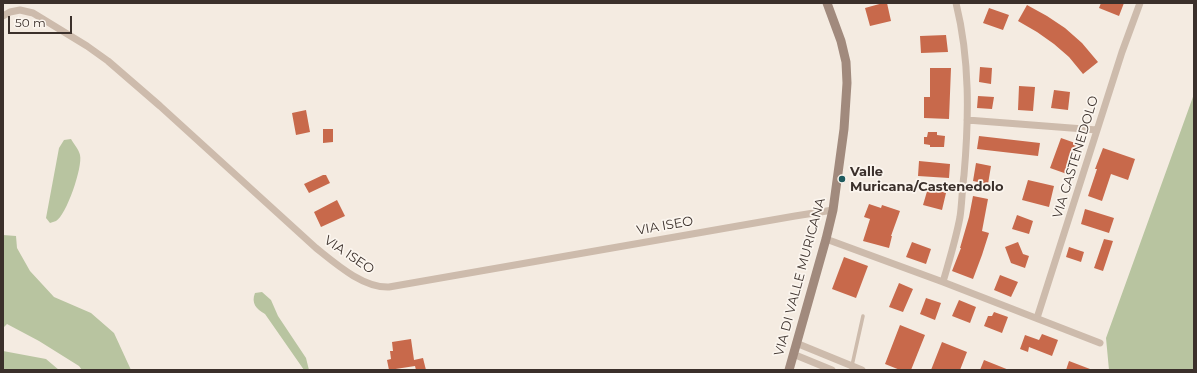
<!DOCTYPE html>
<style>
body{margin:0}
#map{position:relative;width:1197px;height:373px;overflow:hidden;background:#f4ebe1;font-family:Montserrat,sans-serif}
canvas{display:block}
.frame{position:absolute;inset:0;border:4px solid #3b302b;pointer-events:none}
.scale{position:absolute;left:8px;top:16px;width:64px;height:18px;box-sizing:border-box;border:2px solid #3b302b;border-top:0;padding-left:5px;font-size:12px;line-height:14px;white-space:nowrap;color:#3b302b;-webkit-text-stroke:3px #fbf5ee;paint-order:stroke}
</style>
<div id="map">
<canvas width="1197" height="373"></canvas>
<div class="frame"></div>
<div class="scale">50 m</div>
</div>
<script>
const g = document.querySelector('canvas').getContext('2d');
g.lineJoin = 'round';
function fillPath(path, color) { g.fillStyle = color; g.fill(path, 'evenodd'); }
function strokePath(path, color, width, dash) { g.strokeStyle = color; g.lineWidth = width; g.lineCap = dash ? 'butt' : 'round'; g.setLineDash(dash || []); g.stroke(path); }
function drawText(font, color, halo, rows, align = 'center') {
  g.font = font + ' Montserrat,sans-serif'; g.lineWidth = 3.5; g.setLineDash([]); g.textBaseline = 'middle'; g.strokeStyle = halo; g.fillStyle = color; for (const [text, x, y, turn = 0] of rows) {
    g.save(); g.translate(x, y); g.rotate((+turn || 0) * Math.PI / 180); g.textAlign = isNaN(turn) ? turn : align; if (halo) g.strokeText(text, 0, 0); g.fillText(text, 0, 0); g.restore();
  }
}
const green = new Path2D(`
 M1194 94V370H1109L1106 338Z
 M71 139C74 144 79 150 80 155 83 167 66 216 56 221 54 222 52 222 50 223L46 218 59 148 64 140Z
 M3 235 16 236 17 248 30 271 54 297 91 313 114 333 131 370H82L79 366 39 341 7 324 3 328Z
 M262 292 271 300 278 316 306 358 309 370H304L265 314C256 309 251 303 255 293Z
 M3 351 46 359 59 370H3Z`);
const building = new Path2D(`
 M883 3H887L891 21 870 26 865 8Z
 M1101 3H1124L1119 16 1099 8Z
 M1027 5 1047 16 1065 28 1082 43 1098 62 1083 74 1069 57 1054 44 1037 32 1018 21Z
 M989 8 1009 15 1003 30 983 23Z
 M946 35 948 52 921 53 920 36Z
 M980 67 992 68 991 84 979 82Z
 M930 68H951L949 119 924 118V97H930Z
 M1019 86 1035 87 1033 111 1018 110Z
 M1054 90 1070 92 1068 110 1051 108Z
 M978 96 994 97 992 109 977 108Z
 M306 110 310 132 296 135 292 113Z
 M323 129H333V142L323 143Z
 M928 132H937V135L945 136 944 147H930V145L924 144V137H927Z
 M979 136 1040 143 1038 156 977 149Z
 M1061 138 1078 144 1067 174 1050 168Z
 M1103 148 1135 159 1128 180 1111 174 1102 201 1088 196 1097 169H1095Z
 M919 161 950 164 949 178 918 176Z
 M976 163 991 166 988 184 973 181Z
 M323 175H326L330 183 309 193 304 184Z
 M1028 180 1054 186 1049 207 1022 200Z
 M928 188 946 193 942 210 923 205Z
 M973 196 988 199 982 231 989 233 982 255 973 279 952 271 961 248H960L969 217Z
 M337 200 345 216 321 227 314 212Z
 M869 204 881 208 882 205 900 211 891 236H892L889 248 863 241 870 219 864 217Z
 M1085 209 1114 218 1109 233 1081 224Z
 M1017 215 1033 221 1029 234 1012 229Z
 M1104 239 1113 241 1103 271 1094 268Z
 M912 242 931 249 926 264 906 257Z
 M1018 242 1023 254 1029 256 1025 268 1011 263 1005 247Z
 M1069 247 1084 252 1081 262 1066 257Z
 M844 257 868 266 856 298 832 289Z
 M1000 275 1018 282 1011 297 994 290Z
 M899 283 913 289 903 312 889 307Z
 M926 298 941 303 935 320 920 314Z
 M959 300 976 307 970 323 952 316Z
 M994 312 1008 317 1002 333 984 326 988 316H992Z
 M900 325 925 335 911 370H900L885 364Z
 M1042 334 1058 340 1052 356 1029 347 1028 352 1020 349 1025 335 1039 340Z
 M411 339 414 360 423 358 426 370H416L415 366 389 370 387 360 391 359 390 351H393L392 342Z
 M942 342 967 352 960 370H931Z
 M984 360 1009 370H980Z
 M1069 361 1090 369V370H1066Z`);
const lane = new Path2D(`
 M851 370 863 316`);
const street = new Path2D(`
 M3 16 10 12 20 10 33 13 87 46 108 61 160 106 316 248C336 264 363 288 389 287L795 216 833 210
 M967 120 1097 130
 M826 239 943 282 1100 343
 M943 282C949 261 956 239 960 217 962 204 962 189 964 175 969 117 970 60 956 3
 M1037 318 1122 52 1140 3
 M796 343 862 370
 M793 354 832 370`);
const secondary = new Path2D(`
 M789 370 826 239 833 210 844 129 847 83 846 62 841 41 827 3`);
const markers = [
 [842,179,4,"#1f5a5e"]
];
const streetNames = [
 ["VIA CASTENEDOLO",1076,157,-73],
 ["VIA ISEO",665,226,-10],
 ["VIA ISEO",349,255,34],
 ["VIA DI VALLE MURICANA",800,277,-75]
];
const poiNames = [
 ["Valle",850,172],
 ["Muricana/Castenedolo",850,187]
];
fillPath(green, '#b8c4a0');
fillPath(building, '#c8694b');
strokePath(lane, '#cdbbac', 3.5);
strokePath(street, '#cdbbac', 7);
strokePath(secondary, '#a18a7d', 9);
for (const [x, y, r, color] of markers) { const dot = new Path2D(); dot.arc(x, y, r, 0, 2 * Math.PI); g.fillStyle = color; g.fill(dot); strokePath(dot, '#fbf5ee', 1.5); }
drawText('13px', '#3b302b', '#fbf5ee', streetNames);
drawText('bold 13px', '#3b302b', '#fbf5ee', poiNames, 'left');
</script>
